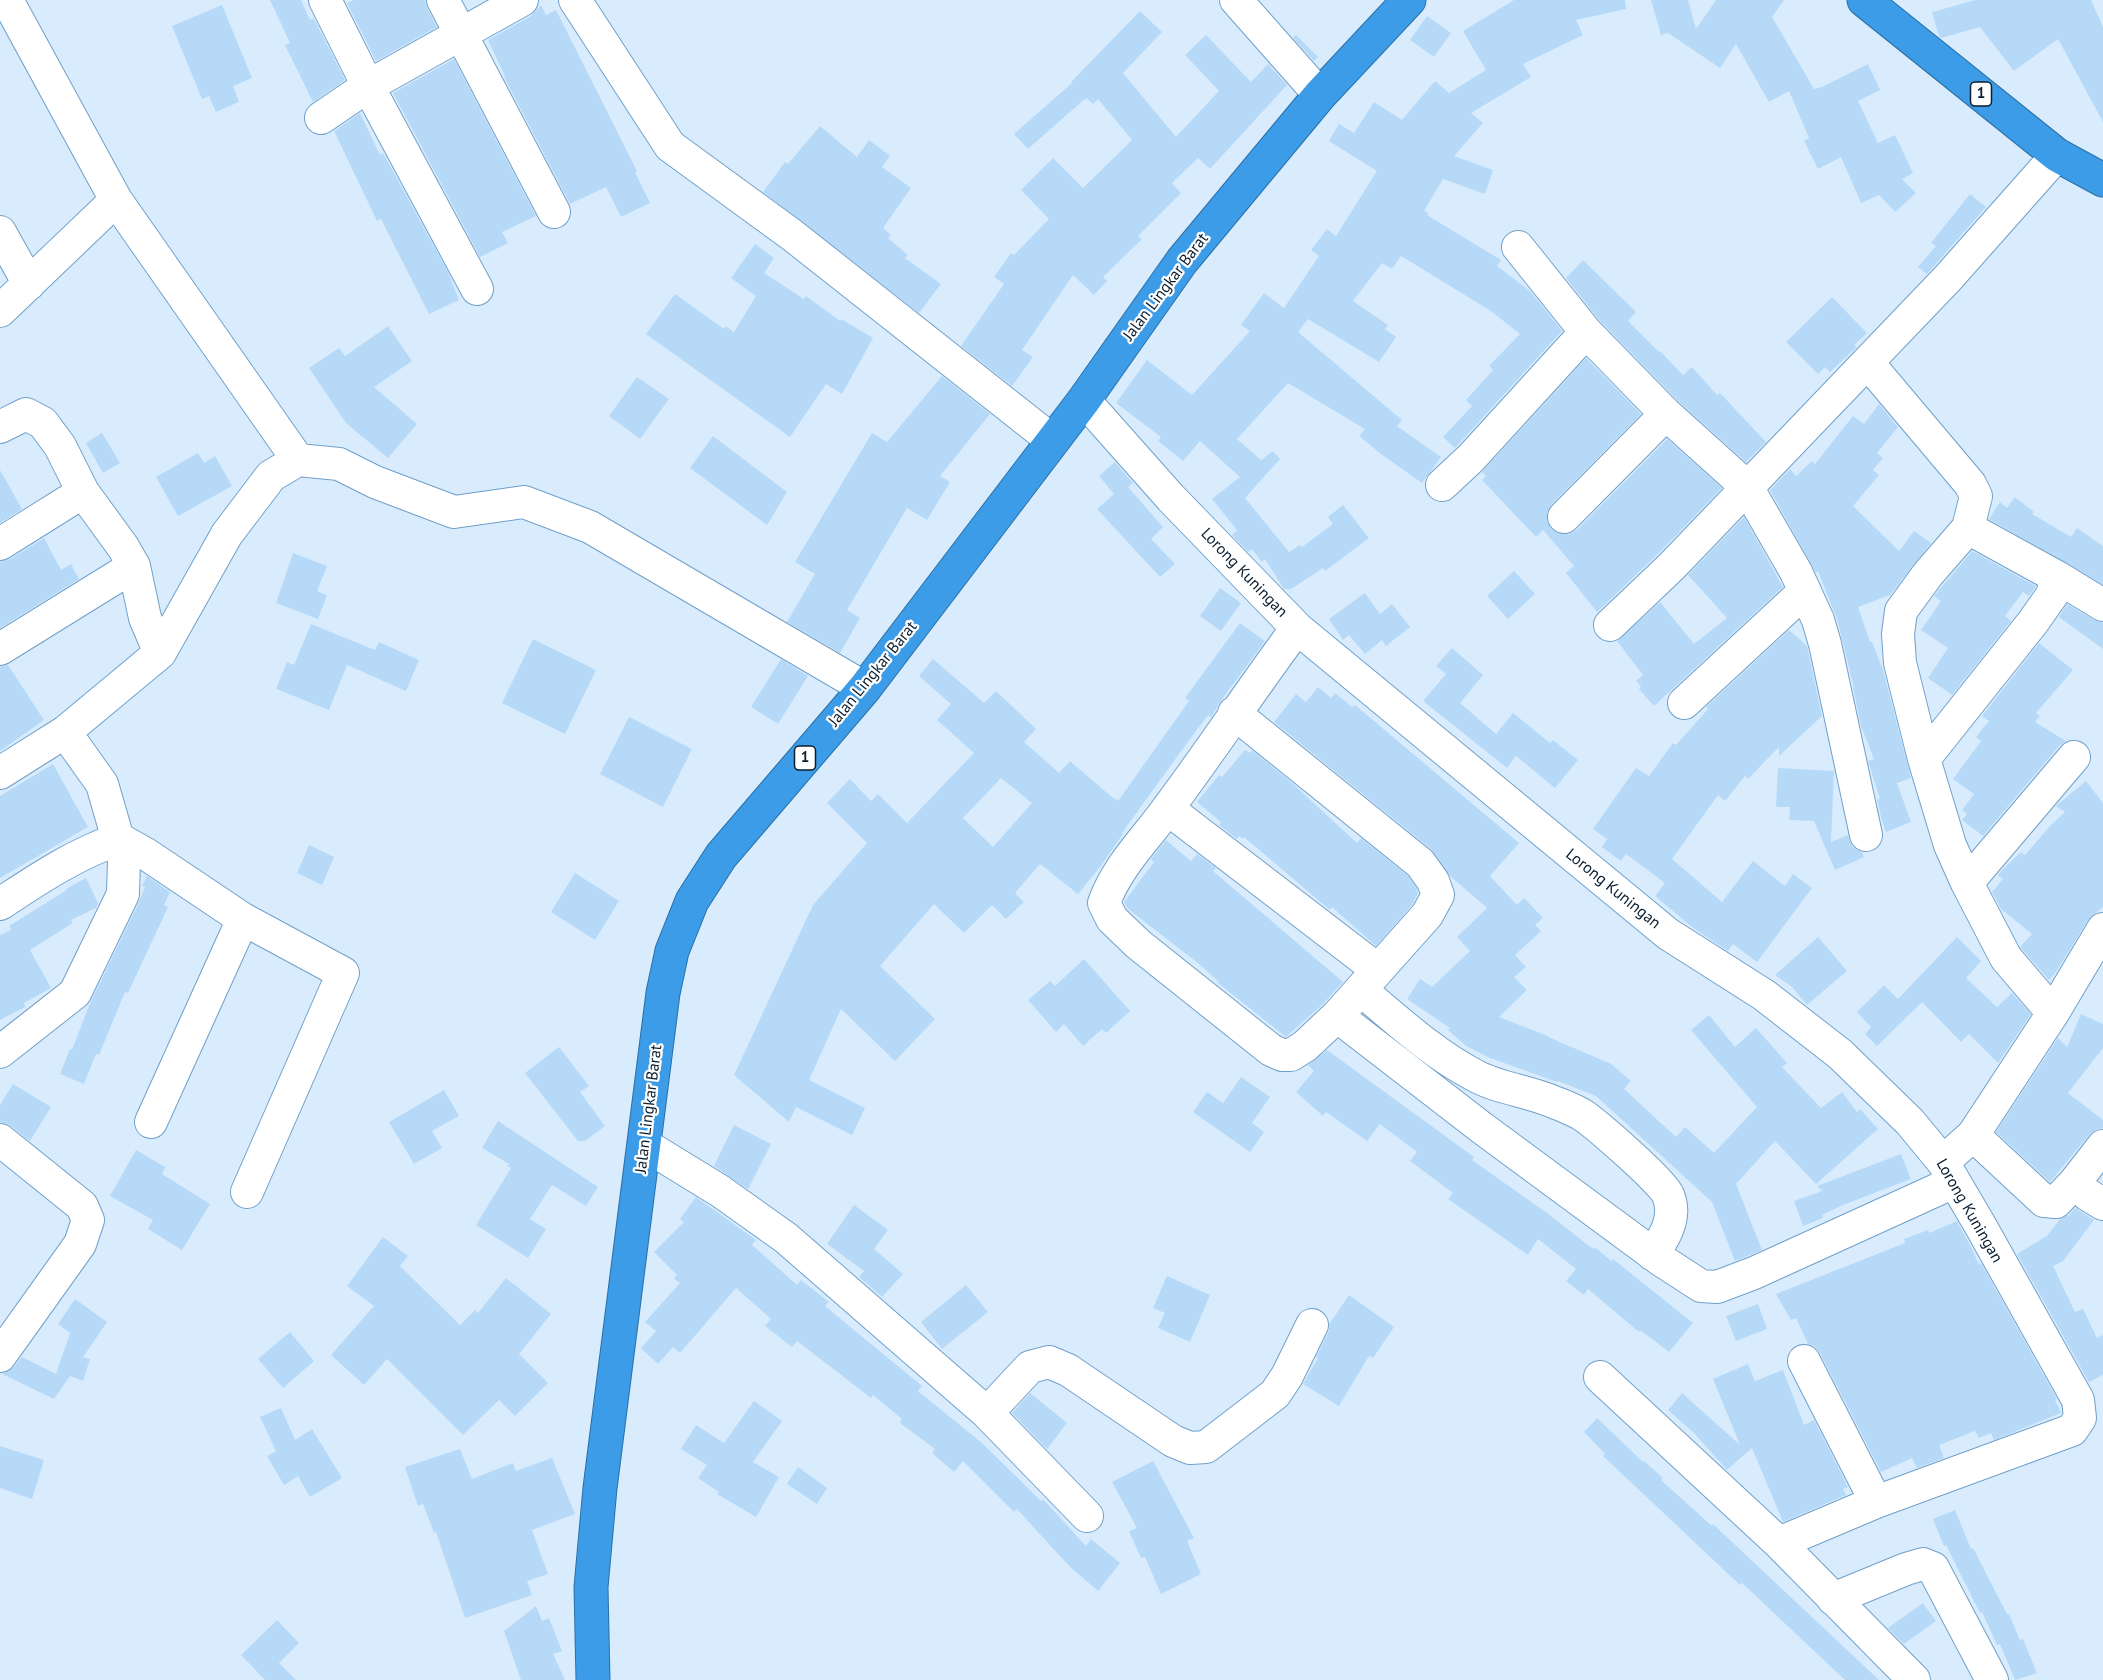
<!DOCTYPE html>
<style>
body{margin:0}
canvas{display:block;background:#d8ecfe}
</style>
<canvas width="2103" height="1680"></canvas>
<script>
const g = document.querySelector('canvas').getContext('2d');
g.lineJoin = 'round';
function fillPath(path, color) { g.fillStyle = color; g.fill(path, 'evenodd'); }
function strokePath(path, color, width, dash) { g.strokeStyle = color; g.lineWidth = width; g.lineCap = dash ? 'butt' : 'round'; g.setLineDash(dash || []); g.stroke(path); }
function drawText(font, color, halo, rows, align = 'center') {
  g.font = font + ' "PT Sans",sans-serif'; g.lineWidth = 4.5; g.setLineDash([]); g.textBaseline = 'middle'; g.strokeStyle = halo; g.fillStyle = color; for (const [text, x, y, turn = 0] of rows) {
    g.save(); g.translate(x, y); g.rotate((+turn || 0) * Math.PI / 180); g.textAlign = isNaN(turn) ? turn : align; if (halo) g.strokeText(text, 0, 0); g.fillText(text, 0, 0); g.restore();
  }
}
const building = new Path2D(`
 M270 0H301L310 20 314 19 345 80 313 102 285 45 290 43Z
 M354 0H425L427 8 437 27 376 61 347 3Z
 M1514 0H1625L1626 9 1576 20 1583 35 1523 64 1531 77 1471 113 1483 123 1454 156 1493 170 1485 194 1443 179 1424 211 1428 213 1427 215 1501 260 1497 266 1531 292 1562 331 1455 448 1443 437 1472 406 1466 400 1493 370 1489 366 1520 334 1491 311 1401 256 1392 269 1382 263 1353 301 1388 325 1385 329 1396 337 1379 362 1308 319 1298 332 1402 420 1397 426 1441 457 1422 483 1381 454 1359 436 1365 429 1288 383 1237 439 1261 460 1273 451 1280 459 1245 498 1289 552 1300 545 1302 547 1333 524 1328 517 1343 505 1369 538 1325 571 1323 568 1291 589H1284L1265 559 1262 562 1252 549 1248 552 1232 535 1237 530 1212 499 1240 477 1200 441 1183 461 1158 441 1161 437 1116 403 1147 360 1192 395 1250 331 1241 325 1264 293 1284 308 1319 256 1311 250 1327 229 1336 236 1377 171 1329 141 1339 124 1354 133 1374 102 1402 120 1435 81 1449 93 1486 70 1463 31Z
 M1651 0H1688L1696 29 1716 0H1784L1772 17 1814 89 1822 87 1868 64 1880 90 1858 101 1878 143 1895 135 1913 173 1902 179 1916 193 1895 212 1879 195 1861 203 1841 157 1818 169 1804 141 1809 138 1789 91 1769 102 1736 44 1720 68 1668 33 1661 35Z
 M1976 0H2091L2103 27V122L2058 39 2014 71 1980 27 1941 38 1939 36 1932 12Z
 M222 5 252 78 233 86 239 102 216 112 209 96 202 99 172 26Z
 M541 5 546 15 556 10 637 171 635 172 650 203 621 217 606 187 570 204 504 77 505 76 488 40 531 16Z
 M1140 11 1162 32 1123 73 1176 137 1219 91 1185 55 1206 35 1251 82 1268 64 1287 85 1210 169 1198 158 1172 183 1181 193 1138 236 1142 239 1103 277 1107 281 1094 295 1073 275 1022 350 1033 357 1012 386 961 346 1004 284 994 277 1011 253 1014 255 1049 219 1021 190 1053 158 1083 188 1132 140 1098 99 1093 104 1086 98 1028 149 1014 134 1072 83 1071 82Z
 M1427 16 1451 33 1434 57 1410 40Z
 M1296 35 1318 57 1314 61 1293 38Z
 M454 59 536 216 502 232 508 243 480 257 393 93Z
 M360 113 380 155 383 153 448 272 459 300 429 314 381 219 377 221 334 131Z
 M820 126 857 157 869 140 890 156 882 167 911 188 883 228 891 235 888 238 908 255 905 258 941 284 919 313 763 192 785 162 788 164Z
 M1970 194 1986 207 1927 274 1918 267 1936 246 1931 243Z
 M755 244 774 258 764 273 804 299 806 296 840 321 841 319 873 338 842 394 826 384 790 437 646 334 675 294 724 329 726 326 734 332 756 296 731 278Z
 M1583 260 1636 312 1628 321 1659 352 1660 351 1683 375 1692 367 1717 395 1720 393 1766 442 1746 462 1678 401 1599 320 1566 278Z
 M1832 297 1867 333 1854 345 1857 347 1830 372 1825 367 1818 374 1786 342Z
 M388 326 412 361 374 387 417 424 388 458 346 423 309 368 339 348 345 356Z
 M1586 358 1641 414 1551 505 1547 513V521L1552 530 1560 534H1568L1577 530 1667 439 1722 488 1659 553 1597 612 1566 573 1574 566 1543 530 1536 537 1482 480 1486 476 1482 472Z
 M942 376 990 414 940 476 950 482 927 520 907 508 847 610 860 618 840 653 787 622 815 574 795 562 872 433 887 442Z
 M637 377 669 399 640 439 609 416Z
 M1879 404 1898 427 1877 453 1883 458 1873 470 1879 475 1853 506 1899 551 1914 531 1931 543 1890 595 1858 607 1870 642H1872L1883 670 1911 778 1897 783 1911 822 1886 832 1881 817 1877 800 1880 799 1868 761 1874 759 1861 726 1853 687 1854 688 1837 619 1818 571 1816 573 1770 490 1790 469 1796 476 1812 461 1815 464 1853 416 1864 424Z
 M102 433 120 463 103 473 86 443Z
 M713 436 787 492 767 525 690 468Z
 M198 453 204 463 215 456 232 486 178 516 156 477Z
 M1115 462 1133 483 1128 487 1163 527 1151 539 1175 564 1160 577 1097 509 1114 494 1099 476Z
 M0 470 22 509 0 523Z
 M2015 497 2034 512 2032 514 2071 537 2077 528 2103 546V584L1989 519 2000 502 2007 508Z
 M1744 517 1783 587 1654 706 1639 689 1641 686 1636 681 1643 675 1617 641 1660 602 1694 644 1727 618 1688 575Z
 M44 538 61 570 71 564 79 579 0 628V562L10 559Z
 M1972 551 2036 586 2029 596 2023 592 2005 616 2011 621 1952 695 1928 678 1948 648 1921 630 1941 601 1934 596Z
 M293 553 327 566 317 591 327 595 318 619 276 603Z
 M1514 571 1535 594 1508 619 1487 596Z
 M1220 588 1241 603 1221 631 1200 616Z
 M1365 593 1380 614 1392 604 1410 627 1386 646 1382 640 1365 654 1349 635 1343 640 1329 619Z
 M2067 604 2094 620 2103 623V649L2059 617Z
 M1240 623 1265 641 1220 702 1211 718 1208 715 1179 754 1122 833 1123 834 1100 867 1078 894 1040 864 1015 893 1024 902 1006 919 992 905 964 933 934 904 880 966 935 1019 895 1061 841 1009 809 1080 865 1108 852 1135 796 1107 789 1122 734 1075 813 905 867 843 827 803 850 779 871 801 878 794 907 823 974 753 937 720 951 704 919 676 933 659 984 703 996 691 1036 729 1024 742 1059 773 1070 761 1114 799 1115 798 1118 801 1189 701 1185 698ZM1001 778 1032 803 993 847 963 818Z
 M311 624 375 650 379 642 419 660 406 691 347 665 329 710 276 689 287 662 294 665Z
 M1789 630 1807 646 1822 716 1779 756V747L1748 779 1745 776 1725 801 1718 795 1672 859 1722 902 1753 861 1785 886 1793 874 1812 888 1757 962 1733 944 1728 951 1692 927 1655 896 1665 883 1626 854 1621 861 1602 847 1607 839 1593 829 1636 768 1649 776 1673 743 1676 745 1708 709 1706 707Z
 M533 639 596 670 565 734 502 703Z
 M2039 643 2073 670 2036 713 2040 716 2035 722 2066 741 2060 745 1983 836 1962 820 1967 814 1962 810 1974 794 1953 779 1981 741 1976 737 1989 721 1982 716Z
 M1452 648 1483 675 1460 703 1496 734 1513 713 1550 743 1553 740 1578 760 1555 788 1516 756 1507 768 1423 701 1446 674 1436 666Z
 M781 659 808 676 778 724 751 707Z
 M8 665 44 720 0 751V667Z
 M1318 687 1331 698 1335 693 1352 707 1355 705 1519 843 1490 876 1517 905 1524 898 1543 918 1535 925 1541 931 1515 955 1526 967 1514 977 1527 990 1499 1017 1548 1036V1037L1611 1064 1631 1081 1624 1089 1676 1137 1685 1127 1714 1153 1757 1107 1691 1030 1709 1015 1735 1047 1756 1028 1787 1063 1782 1067 1821 1108 1842 1092 1857 1112 1860 1109 1878 1129 1816 1184 1775 1141 1736 1184 1762 1250 1735 1261 1712 1202 1596 1096 1558 1081 1557 1082 1490 1058 1466 1046 1448 1030 1450 1028 1407 999 1420 979 1432 987 1470 951 1457 937 1487 908 1451 877 1431 849 1274 722 1296 694 1306 702Z
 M629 717 692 749 663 807 600 774Z
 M1245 750 1250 753 1252 750 1292 783 1357 843 1361 838 1407 875 1417 889 1418 893 1412 905 1376 946 1332 907 1330 910 1244 837 1243 839 1239 836 1237 839 1219 825 1221 822 1197 802 1219 775 1222 777Z
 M53 764 88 827 0 878V796Z
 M1778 768 1834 771 1831 842 1848 835 1852 847 1862 852 1864 857 1835 870 1814 821 1789 820 1790 807H1776Z
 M2086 781 2103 803V907L2088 920 2056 972 2049 980 2020 947 2032 934 2001 909 1992 892 2003 879 1998 875 2003 869 2021 852 2025 855 2051 825 2065 812 2056 806Z
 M1166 840 1191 861 1197 854 1216 868 1213 871 1343 982 1324 1003 1286 1037 1218 983 1219 982 1199 964 1127 908 1124 902 1154 862 1151 859Z
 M309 845 334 857 322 885 297 873Z
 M575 873 619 901 595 940 551 912Z
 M147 876 170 892 164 905 168 907 128 993 125 992 99 1055 96 1054 84 1084 60 1074 70 1049 72 1050 90 1003 139 902 145 887 142 886Z
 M86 878 98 903 96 908 71 920 73 923 30 950 51 988 24 1003 25 1007 0 1020V935L11 930 9 926 67 890 66 889Z
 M1818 937 1847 971 1807 1005 1792 987 1775 975Z
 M1957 937 1981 961 1966 978 1997 1007 2012 993 2031 1014 1998 1063 1969 1034 1961 1042 1922 1002 1877 1046 1865 1034 1871 1027 1857 1012 1884 985 1898 999Z
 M1084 959 1130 1011 1106 1033 1102 1029 1083 1046 1064 1024 1056 1032 1028 1000 1050 981 1055 986Z
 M2081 1014 2103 1024V1048L2068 1093 2103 1120V1128L2096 1130 2089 1135 2050 1182 1996 1132 2058 1038 2067 1047Z
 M559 1047 589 1086 580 1092 605 1126 585 1141H578L525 1073Z
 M1327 1050 1474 1157 1472 1160 1547 1213 1593 1249 1594 1247 1612 1261 1613 1259 1693 1323 1669 1352 1640 1330 1639 1332 1588 1289 1584 1295 1566 1281 1576 1269 1538 1239 1528 1255 1448 1199 1453 1193 1410 1161 1417 1152 1380 1124 1367 1141 1326 1112 1323 1116 1296 1092 1314 1071 1308 1065Z
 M1241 1077 1270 1097 1252 1123 1264 1132 1250 1152 1193 1112 1207 1092 1223 1103Z
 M13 1084 51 1107 30 1141 11 1126 0 1122V1105Z
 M444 1090 459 1116 432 1131 442 1148 414 1164 389 1122Z
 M498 1121 598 1187 586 1206 552 1185 530 1219 546 1229 528 1258 476 1225 511 1168 507 1166 509 1164 482 1148Z
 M734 1125 771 1144 748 1189 714 1166Z
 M136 1150 165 1167 162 1174 210 1204 182 1250 148 1229 153 1220 110 1196Z
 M1901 1154 1911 1179 1843 1205 1822 1215 1823 1218 1803 1226 1794 1201 1822 1191 1817 1186Z
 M696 1197 756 1240 752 1245 797 1285 801 1280 829 1302 825 1306 922 1386 918 1391 982 1443 1041 1501 1043 1499 1086 1546 1091 1539 1120 1563 1098 1591 1071 1568 1017 1509 1014 1512 963 1461 954 1472 932 1453 935 1449 900 1423 902 1419 873 1395 871 1398 797 1341 792 1347 765 1326 771 1319 736 1288 680 1353 673 1347 658 1364 641 1348 656 1331 645 1322 680 1283 674 1279 677 1275 654 1252 684 1222 680 1219Z
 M854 1205 888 1230 874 1249 903 1274 882 1297 859 1277 864 1271 827 1244Z
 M2075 1208 2094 1220 2063 1261 2053 1266 2075 1312 2083 1309 2097 1338 2103 1335V1375L2089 1382 2017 1254 2047 1236 2060 1219 2069 1215Z
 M1957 1221 1971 1247 1979 1265 1981 1263 2057 1399 2055 1400 2061 1413 1994 1440 1991 1433 1979 1438 1975 1431 1939 1445 1944 1458 1917 1468 1912 1458 1881 1472 1820 1353 1814 1346 1808 1344 1796 1318 1791 1320 1776 1294 1905 1243 1904 1239 1928 1230 1929 1233Z
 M383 1237 408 1256 400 1266 460 1325 475 1310 478 1313 506 1278 551 1314 519 1354 548 1383 515 1416 499 1400 463 1435 387 1359 364 1385 331 1355 374 1306 347 1286Z
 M1167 1276 1210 1295 1190 1342 1158 1328 1165 1313 1153 1308Z
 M966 1285 988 1312 942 1349 921 1322Z
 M1349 1295 1394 1327 1373 1358 1369 1356 1339 1406 1303 1384 1318 1358 1316 1357 1328 1333 1330 1323Z
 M75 1299 107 1322 83 1357 90 1359 83 1381 70 1376 54 1399 2 1374 14 1367 22 1357 56 1374 70 1333 58 1324Z
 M1758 1304 1767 1329 1736 1341 1726 1316Z
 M290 1332 314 1361 283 1388 258 1359Z
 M1748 1364 1755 1381 1783 1370 1804 1425 1814 1420 1848 1487 1843 1489 1846 1495 1783 1522 1752 1448 1727 1470 1694 1433 1668 1410 1682 1393 1740 1445 1713 1379Z
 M1030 1393 1067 1423 1047 1449 1012 1413Z
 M754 1401 782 1421 753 1462 779 1477 756 1517 717 1494 719 1492 698 1478 707 1465 681 1449 696 1425 724 1443Z
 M281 1408 295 1440 312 1429 342 1478 310 1497 298 1476 284 1485 267 1456 276 1451 260 1417Z
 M1597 1418 1643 1462 1644 1461 1663 1478 1661 1480 1712 1526 1713 1524 1879 1680H1845L1742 1583 1740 1585 1603 1456 1605 1454 1584 1432Z
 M0 1446 44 1460 32 1499 0 1488Z
 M460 1449 472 1479 513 1463 516 1471 552 1458 575 1514 532 1530 548 1574 527 1581 532 1595 465 1618 436 1532 434 1533 423 1504 418 1506 405 1467Z
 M1153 1461 1194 1538 1187 1541 1201 1574 1161 1594 1145 1557 1141 1558 1129 1531 1137 1528 1112 1482Z
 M798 1467 827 1488 817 1504 787 1484Z
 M1955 1510 1971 1549 1973 1548 2007 1614H2009L2020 1640 2023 1639 2037 1673 2015 1680 2000 1644 1997 1645 1982 1612 1980 1613 1946 1545 1944 1546 1933 1519Z
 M1923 1603 1936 1621 1904 1644 1888 1628Z
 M536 1606 542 1621 549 1618 562 1651 553 1654 565 1680H521L504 1631Z
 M277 1620 299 1643 279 1663 296 1680H265L241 1655Z`);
const minor = new Path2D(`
 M7 0 116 200
 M325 0 368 86 477 289
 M443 0 554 212
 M575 0 670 146 792 235 1053 441
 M1236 0 1320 95
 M321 118 368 86 522 0
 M0 232 29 284
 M1518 247 1586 332 1666 414 1747 487 1796 572 1818 620 1825 644 1866 835
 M0 311 116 200 298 460
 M1868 363 1970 484 1976 496 1968 528 1928 574 1901 611 1898 634 1900 663 1924 759 1950 845 1967 883 2006 958 2053 1013
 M1084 400 1171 498 1297 628 1668 934 1764 995 1840 1054 1910 1122 1943 1162 1980 1225 2078 1400 2080 1418 2072 1430 1876 1502 1779 1543 1600 1377
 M0 427 26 414 43 423 60 446 83 492 123 547 134 566 145 618 160 653
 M1442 485 1471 458 1586 332
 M1564 517 1666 414
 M0 544 83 492
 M2057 577 2103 605
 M1610 625 1672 566 1948 278 2057 155
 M0 649 134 566
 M1684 703 1805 591
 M1234 713 1420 863 1433 881 1438 895 1427 915 1337 1016 1305 1046 1291 1055H1282L1271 1050 1138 944 1112 919 1104 903C1117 866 1146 839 1168 808 1212 749 1253 687 1297 628
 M1924 759 2033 622 2052 595 2057 577 1968 528
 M0 773 65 732 160 653 227 534 271 476 298 460 339 464 375 482 454 512 524 502 590 527 865 688
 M1168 809 1378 970
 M1967 883 2074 757
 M0 904C38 879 75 854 119 839L146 854 243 919 343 973 247 1192
 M1361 990C1397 1020 1432 1053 1474 1075 1499 1089 1530 1091 1556 1103 1565 1106 1573 1110 1581 1114 1595 1123 1663 1182 1668 1195 1677 1216 1665 1238 1652 1254
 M1337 1016 1482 1128 1661 1260 1701 1286 1717 1287 1754 1273 1954 1182
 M0 1052 75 993 123 894 124 860 102 784 65 732
 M151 1122 243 919
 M1973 1135 2044 1201 2056 1202 2075 1182 2103 1146
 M0 1140 82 1206 88 1220 80 1244 0 1356
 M645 1145 720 1191 786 1238 987 1413 1087 1516
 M1943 1162 1973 1135 2053 1013 2103 929
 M2075 1182 2088 1195 2103 1204
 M1804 1361 1876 1502
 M987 1413 1030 1367 1049 1362 1068 1370 1173 1441 1190 1448 1206 1447 1275 1394 1287 1376 1312 1325
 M1779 1543 1914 1680
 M1833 1599 1906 1569 1923 1564 1933 1568 1992 1680`);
const highway = new Path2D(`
 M1864 0 2057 155 2103 180
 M593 1680 591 1587 600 1488 663 993 672 951 692 901 721 856 865 688 1084 400 1182 261 1320 95 1409 0`);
const shields = [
 [1981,94,21],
 [805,758,21]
];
const shieldNames = [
 ["1",1981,94],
 ["1",805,758]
];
const streetNames = [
 ["Jalan Lingkar Barat",1166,287,-53],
 ["Lorong Kuningan",1244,573,46],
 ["Jalan Lingkar Barat",873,674,-51],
 ["Lorong Kuningan",1613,889,39],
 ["Jalan Lingkar Barat",649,1109,-83],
 ["Lorong Kuningan",1969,1211,60]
];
fillPath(building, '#b7d9f8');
strokePath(minor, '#70a0ca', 34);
strokePath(highway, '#2b70a7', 35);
strokePath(minor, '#fff', 32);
strokePath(highway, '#3c9ce7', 33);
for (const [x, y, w] of shields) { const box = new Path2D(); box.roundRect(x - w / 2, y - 12, w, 24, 4.5); g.fillStyle = '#fff'; g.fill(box); strokePath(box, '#0b1e2f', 1.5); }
drawText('bold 15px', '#0b1e2f', null, shieldNames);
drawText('16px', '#0b1e2f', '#fff', streetNames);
</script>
